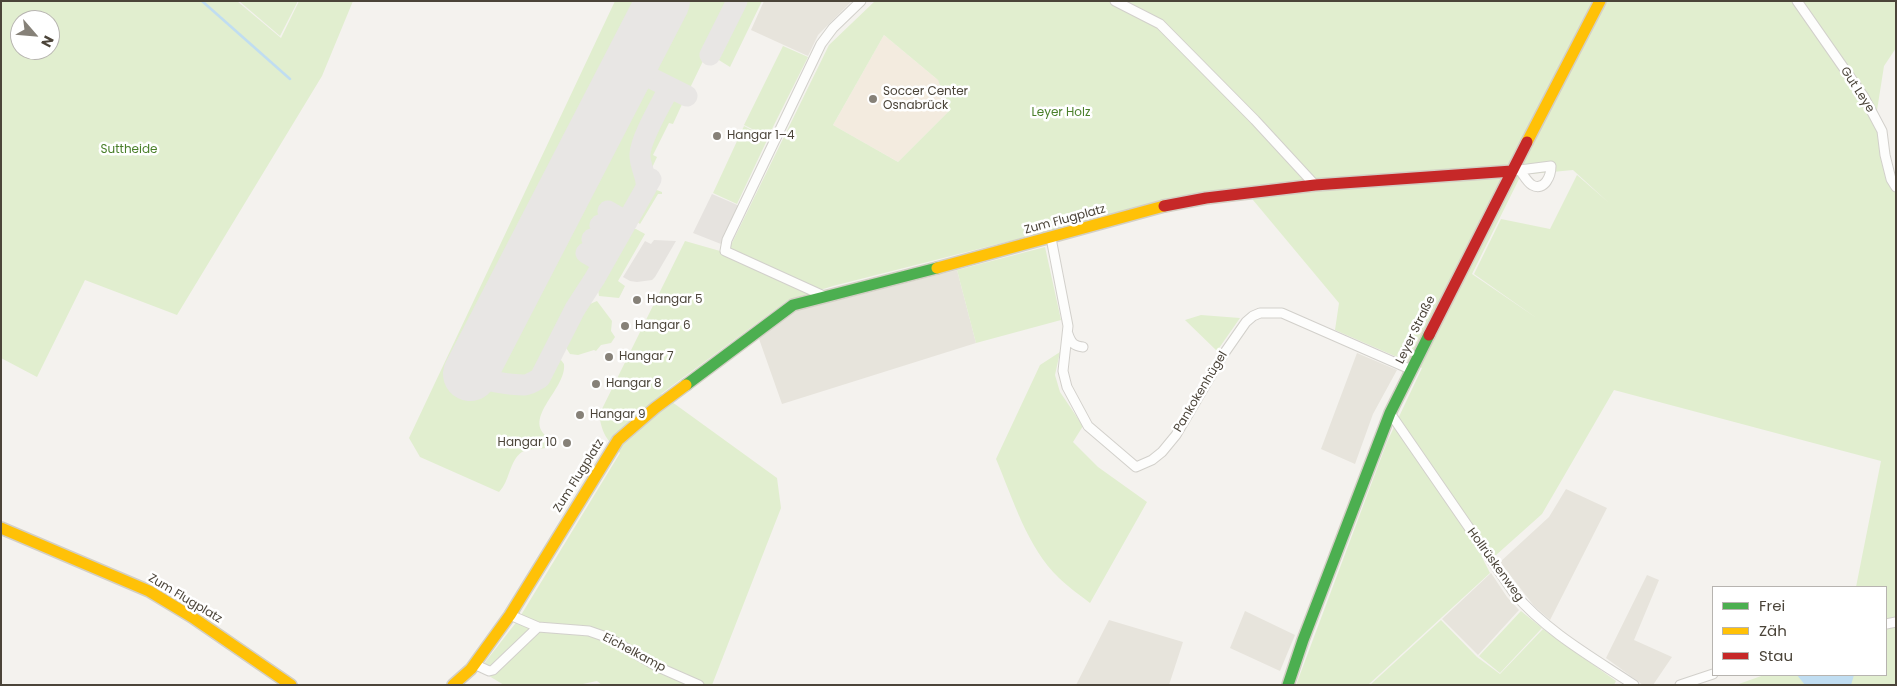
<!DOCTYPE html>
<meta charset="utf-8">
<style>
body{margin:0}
#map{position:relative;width:1897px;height:686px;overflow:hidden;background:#f4f2ee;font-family:Poppins,sans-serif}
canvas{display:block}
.frame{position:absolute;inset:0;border:2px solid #4b4439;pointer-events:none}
.legend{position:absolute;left:1712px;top:586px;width:175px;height:90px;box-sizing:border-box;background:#fff;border:1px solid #b7b4b0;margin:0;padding:6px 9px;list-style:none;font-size:15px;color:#4b4439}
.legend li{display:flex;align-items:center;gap:10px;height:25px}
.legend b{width:25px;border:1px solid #b7b4b0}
.north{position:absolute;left:10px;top:10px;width:50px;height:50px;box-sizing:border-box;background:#fff;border:1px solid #b7b4b0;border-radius:50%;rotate:117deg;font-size:14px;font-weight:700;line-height:20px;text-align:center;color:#4b4439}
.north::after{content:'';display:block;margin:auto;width:18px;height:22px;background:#868178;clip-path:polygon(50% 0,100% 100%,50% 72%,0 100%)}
</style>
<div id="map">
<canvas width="1897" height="686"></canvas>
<div class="frame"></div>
<ul class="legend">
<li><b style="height:6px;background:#4caf50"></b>Frei</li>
<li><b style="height:6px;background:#ffc107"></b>Zäh</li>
<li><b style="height:6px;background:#c62828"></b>Stau</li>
</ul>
<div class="north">N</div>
</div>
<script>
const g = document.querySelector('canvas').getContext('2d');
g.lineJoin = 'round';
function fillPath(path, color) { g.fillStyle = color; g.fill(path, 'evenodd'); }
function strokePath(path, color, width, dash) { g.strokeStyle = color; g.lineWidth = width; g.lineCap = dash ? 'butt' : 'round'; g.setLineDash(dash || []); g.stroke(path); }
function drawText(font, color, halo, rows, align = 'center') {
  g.font = font + ' Poppins,sans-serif'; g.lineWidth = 5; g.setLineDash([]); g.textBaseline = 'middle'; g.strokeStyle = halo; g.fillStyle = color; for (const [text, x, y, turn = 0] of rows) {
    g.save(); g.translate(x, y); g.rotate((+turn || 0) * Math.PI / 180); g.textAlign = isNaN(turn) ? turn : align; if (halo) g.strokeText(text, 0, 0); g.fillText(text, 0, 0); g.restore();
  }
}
const residential = new Path2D(`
 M764 1H852L818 35 808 56 751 30Z
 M957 270 976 343 782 404 758 336 795 311Z
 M1357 353 1397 370 1373 414 1355 464 1321 449Z
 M1566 489 1607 508 1550 620 1534 606 1500 562 1549 517Z
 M1491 573 1507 597 1519 610 1478 655 1442 619Z
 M1647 575 1659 580 1634 640 1672 657 1653 685H1643L1606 658Z
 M1245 611 1295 635 1280 671 1230 648Z
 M1109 620 1183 642 1169 685H1076Z`);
const commercial = new Path2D(`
 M884 35 938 80 949 111 898 162 833 125Z`);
const green = new Path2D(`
 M1 1H237L281 38 299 1H353L322 76 177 315 85 280 37 377 1 358ZM20 20H50V50H20Z
 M239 1H298L280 36Z
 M615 1H650L453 383 476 396 487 386 492 385C529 389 537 396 555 359L561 360 564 364C567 390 517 421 552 440V446C542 451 529 447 522 452 509 461 510 481 499 492L420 457 409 438Z
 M676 1H732L689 90 643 66Z
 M742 1H762L730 67 714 57Z
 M875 1H1896V48L1884 66 1875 123 1896 190V685H1736L1764 675H1886V587H1856L1881 461 1614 390 1542 514 1495 556 1450 494 1490 573 1368 685H1296L1387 442 1422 368 1335 330 1339 303 1243 188 1191 195 833 286 788 300 661 394 777 478 781 508 712 685H602L597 681 578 685H504L479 670 518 620 620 453C606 438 603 436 599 415L685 241 727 253 829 45ZM884 35 938 80 949 111 898 162 833 125ZM1573 170 1608 202 1577 175 1550 229 1501 219 1474 274 1538 319 1472 274 1521 175Z
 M783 46 808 57 768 137 744 125Z
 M639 77 659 88 660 94 639 143 637 152 636 162 641 187 587 282H582L566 311 568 313 536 375C523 384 503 377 488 376L486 370 637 78Z
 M674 95 684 100 673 124 669 123 653 155 657 157 650 172C632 163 662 103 674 95Z
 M744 126 768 138 737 204 713 193Z
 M654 189 662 192V194H658L640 224 636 221 637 215 650 191Z
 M630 228 636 229 645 234 618 281 625 286 619 298 599 296 597 284 599 279Z
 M1045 247 1061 320 976 343 957 270Z
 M597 301 612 321 611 331 615 337 611 343 601 345 596 351 594 350 578 355 570 354 563 343 583 307Z
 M1201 315 1240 318 1217 351 1185 320Z
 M1060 352 1055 375 1060 392 1083 426 1073 442 1098 467 1147 502 1090 603C1080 595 1068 587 1059 578 1027 547 1013 499 996 459L1040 365Z
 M1521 611 1542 628 1500 673 1479 656Z
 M1441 620 1477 657 1500 674 1543 629 1616 681 1614 685H1370Z`);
const parking = new Path2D(`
 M712 194 742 207 726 246 693 233Z
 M654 240 676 241 655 277 652 280 637 282 630 281 623 277 645 241 651 244Z`);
const water = new Path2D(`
 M1797 675H1854L1851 685H1805Z`);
const stream = new Path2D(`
 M202 1 290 79`);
const taxiway = new Path2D(`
 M638 51 635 63 639 72
 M710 55 737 1
 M622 81 630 73 639 72 687 96
 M646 188C648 177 639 166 640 154 641 138 659 108 667 92L665 85
 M608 211 627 222
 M600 225 619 236
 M592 239 611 250
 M586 253 603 263
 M470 374C485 381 509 385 525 385 531 384 535 381 540 378L575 309 595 278 651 179`);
const runway = new Path2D(`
 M470 374 663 1`);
const street = new Path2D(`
 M1115 1 1160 24 1255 120 1315 185
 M1797 1 1864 97 1882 131 1885 155 1891 179 1896 187
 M1512 171 1551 166C1551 175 1545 192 1532 185 1527 182 1523 174 1519 169
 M1051 238 1068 326 1063 371 1067 387 1088 426 1136 467 1152 460 1162 452 1176 435 1223 355 1246 322 1253 316 1260 313H1282L1412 370
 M824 296 725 251 727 240 821 44 833 28 861 1
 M1068 334C1071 343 1074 346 1083 347
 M1390 413 1514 593C1547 632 1592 657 1634 685
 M510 615 538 627 589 631 609 638 658 667 699 685
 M1886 624 1896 622
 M474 664 489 671 493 670 538 627
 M1680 685 1713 674`);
const fast = new Path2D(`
 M686 385 793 305 937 268
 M1288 685 1303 640 1390 413 1429 335`);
const slow = new Path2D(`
 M1527 142 1600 1
 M937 268 1164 206
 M1 528 149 591 192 617 291 685
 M453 685 471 669 510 615 618 440 655 408 686 385`);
const jam = new Path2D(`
 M1164 206 1206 198 1315 185 1512 171
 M1429 335 1527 142`);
const markers = [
 [873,99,5,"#868178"],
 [717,136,5,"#868178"],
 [637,300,5,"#868178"],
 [625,326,5,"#868178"],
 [609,357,5,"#868178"],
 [596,384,5,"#868178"],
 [580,415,5,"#868178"],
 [567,443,5,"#868178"]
];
const streetNames = [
 ["Gut Leye",1857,90,57],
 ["Zum Flugplatz",1065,220,-15],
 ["Leyer Straße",1416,330,-64],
 ["Pankokenhügel",1201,392,-59],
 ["Zum Flugplatz",579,476,-58],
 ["Hollrüskenweg",1495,565,54],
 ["Zum Flugplatz",185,599,31],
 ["Eichelkamp",634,653,28]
];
const poiNames = [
 ["Soccer Center",883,92],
 ["Osnabrück",883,106],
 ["Hangar 1–4",727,136],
 ["Hangar 5",647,300],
 ["Hangar 6",635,326],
 ["Hangar 7",619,357],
 ["Hangar 8",606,384],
 ["Hangar 9",590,415],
 ["Hangar 10",557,443,"right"]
];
const parkNames = [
 ["Leyer Holz",1061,113],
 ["Suttheide",129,150]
];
fillPath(residential, '#e7e4dc');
fillPath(commercial, '#f3ebdf');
fillPath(green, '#e1eecf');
fillPath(parking, '#e6e3df');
fillPath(water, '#c0ddf1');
strokePath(stream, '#c0ddf1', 2.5);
strokePath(taxiway, '#e8e6e4', 21);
strokePath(runway, '#e8e6e4', 54);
strokePath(street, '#d2d0cb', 11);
strokePath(fast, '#d3cfc5', 14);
strokePath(slow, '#d3cfc5', 14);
strokePath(jam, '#d3cfc5', 14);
strokePath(street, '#fdfdfc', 9);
strokePath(fast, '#4caf50', 11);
strokePath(slow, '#ffc107', 11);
strokePath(jam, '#c62828', 11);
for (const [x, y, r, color] of markers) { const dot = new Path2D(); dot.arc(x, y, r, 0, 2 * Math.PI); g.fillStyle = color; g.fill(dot); strokePath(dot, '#fff', 2); }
drawText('12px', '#4b4439', '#fff', streetNames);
drawText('12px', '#4b4439', '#fff', poiNames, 'left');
drawText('12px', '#4a7f2a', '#fff', parkNames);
</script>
